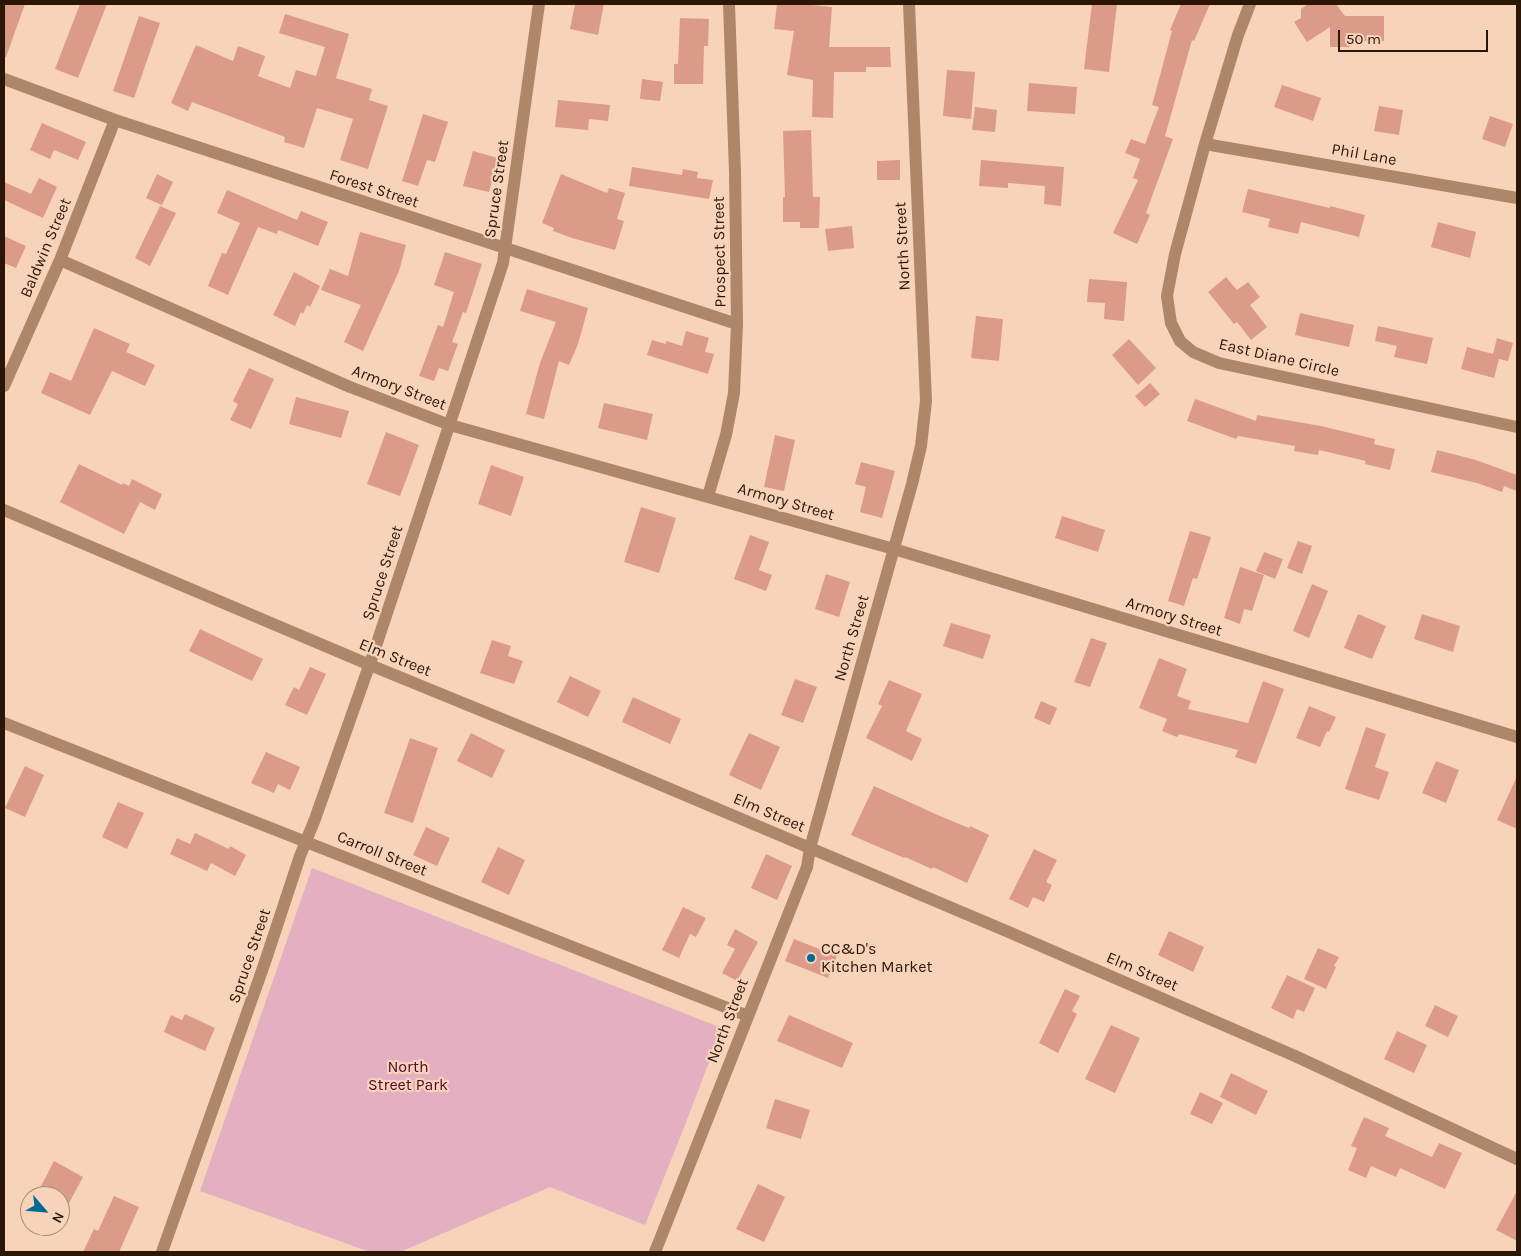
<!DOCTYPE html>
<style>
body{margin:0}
#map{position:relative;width:1521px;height:1256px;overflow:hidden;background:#f7d3ba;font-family:Karla,sans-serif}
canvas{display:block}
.frame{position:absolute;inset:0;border:5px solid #2c1707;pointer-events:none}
.north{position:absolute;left:20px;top:1186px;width:50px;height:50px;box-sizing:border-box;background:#f7d3ba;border:1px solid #a68872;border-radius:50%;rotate:117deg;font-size:14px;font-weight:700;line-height:20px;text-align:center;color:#2c1707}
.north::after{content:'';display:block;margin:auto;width:18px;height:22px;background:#006a97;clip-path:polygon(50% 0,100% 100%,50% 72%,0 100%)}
.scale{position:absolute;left:1338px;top:30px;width:150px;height:22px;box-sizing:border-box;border:2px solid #2c1707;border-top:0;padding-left:6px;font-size:15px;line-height:18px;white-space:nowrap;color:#2c1707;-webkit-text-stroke:4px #f7d3ba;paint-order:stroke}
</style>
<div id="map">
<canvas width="1521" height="1256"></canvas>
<div class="frame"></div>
<div class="north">N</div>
<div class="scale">50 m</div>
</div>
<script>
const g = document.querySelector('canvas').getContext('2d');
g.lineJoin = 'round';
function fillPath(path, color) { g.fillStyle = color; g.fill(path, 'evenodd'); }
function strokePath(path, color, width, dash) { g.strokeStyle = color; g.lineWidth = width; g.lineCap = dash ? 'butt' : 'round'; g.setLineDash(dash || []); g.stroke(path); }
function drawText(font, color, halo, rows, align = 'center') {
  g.font = font + ' Karla,sans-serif'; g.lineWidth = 4.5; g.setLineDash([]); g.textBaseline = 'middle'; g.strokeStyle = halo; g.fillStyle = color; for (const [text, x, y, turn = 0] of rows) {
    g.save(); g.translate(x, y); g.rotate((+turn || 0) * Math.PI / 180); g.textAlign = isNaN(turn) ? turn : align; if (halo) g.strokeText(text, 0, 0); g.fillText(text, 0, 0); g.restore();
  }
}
const green = new Path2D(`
 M312 868 722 1028 685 1125 645 1225 550 1187 400 1252H370L200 1191Z`);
const building = new Path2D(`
 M4 4H25L6 57H4Z
 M80 4H107L78 78 55 69Z
 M575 4H604L598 35 570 29Z
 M777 4H802L832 7 829 47H890L891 67H866V72H834L833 118 812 117 813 80 787 75 794 31 774 29Z
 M1092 4H1117L1109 72 1084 69Z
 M1181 4H1210L1194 41 1192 40 1165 136 1173 139 1146 213 1150 215 1137 244 1113 233 1138 180 1133 178 1140 159 1125 153 1131 139 1145 144 1159 107 1152 105 1172 31 1170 30Z
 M1308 4H1336L1345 16H1384V41H1358L1349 47H1330V27L1307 42 1294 22 1301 18V9Z
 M285 14 349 34 336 78 372 89 369 100 388 106 368 169 340 160 353 119 317 108 304 148 284 142 285 137 192 102 188 111 171 103 196 45 233 61 238 46 265 56 258 76 290 88 296 70 316 76 325 47 279 33Z
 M139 16 160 23 134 98 113 91Z
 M680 18 709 19 708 46H704L703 84H674V64H678Z
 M947 70 975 72 971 119 943 116Z
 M642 79 663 82 660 101 640 99Z
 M1029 83 1077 87 1075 114 1027 111Z
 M1282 85 1321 98 1313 121 1274 107Z
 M558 100 610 105 608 121 589 119 588 130 555 127Z
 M1379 106 1403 110 1399 135 1374 131Z
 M975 107 997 110 995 132 972 130Z
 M423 114 448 122 435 162 427 160 418 186 402 181Z
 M1490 116 1513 124 1505 147 1482 139Z
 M42 123 86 142 78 160 54 150 50 159 30 150Z
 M811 130 813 197H820L819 228H800V222H783V197H785L783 131Z
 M473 151 498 158 489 192 463 186Z
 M900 160V180H877V161Z
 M981 160 1064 167 1061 206 1044 204 1045 186 1008 183V188L979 186Z
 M632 167 682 175 683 169 698 172 697 178 713 180 709 199 629 186Z
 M157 174 173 182 162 205 146 198Z
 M561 174 607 193 609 188 625 193 617 219 624 221 615 250 572 238 553 231 554 228 542 223Z
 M39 178 57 187 43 218 4 200V182L31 194Z
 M1248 189 1330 208V206L1365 215 1359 237 1301 222 1298 234 1268 227 1270 219 1242 212Z
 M227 190 297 220 301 211 328 222 318 246 278 230 277 234 258 227 228 295 208 286 222 253 226 254 240 223 217 213Z
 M160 206 176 213 150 266 135 258Z
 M1438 222 1476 232 1470 258 1431 247Z
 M852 226 854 248 828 251 825 229Z
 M360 232 406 245 399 271 363 351 344 342 361 305 321 290 330 269 348 276Z
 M4 236 26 246 16 268 4 263Z
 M445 252 482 264 466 313 463 312 452 342 458 344 448 371 439 368 434 381 419 376 438 325 443 327 454 292 434 285Z
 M294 272 320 286 310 307 307 305 303 314 301 312 295 326 273 315Z
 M1226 277 1237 290 1248 282 1260 297 1250 305 1267 327 1251 340 1237 322 1234 324 1208 292Z
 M1089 279 1127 282 1124 321 1104 319 1105 303 1087 302Z
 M527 289 588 308 578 344 569 365 559 361 544 419 526 414 540 363 556 322 520 311Z
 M1300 313 1354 325 1349 347 1295 335Z
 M976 316 1003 319 999 361 971 358Z
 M1378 326 1433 338 1427 364 1394 357 1397 346 1375 341Z
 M94 328 130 344 126 352 155 365 145 386 112 371 90 415 41 393 50 372 71 381Z
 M686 331 709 338 705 352 714 354 708 374 647 355 652 340 666 344V341L682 346Z
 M1497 338 1513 343 1508 361 1499 359 1494 378 1461 369 1467 347 1493 354Z
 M1129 339 1156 368 1138 385 1112 355Z
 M249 368 274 379 251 429 230 420 238 404 233 401Z
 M1150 383 1160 394 1145 407 1135 396Z
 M296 397 349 411 341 438 289 424Z
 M1195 399 1256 421 1257 415 1321 426 1375 439 1374 444 1395 449 1390 470 1365 464 1366 461 1319 450 1318 455 1294 451 1295 446 1238 436 1236 439 1187 421Z
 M604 403 653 414 647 440 598 428Z
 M386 432 419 445 400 496 367 484Z
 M775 435 795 440 784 491 764 487Z
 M1437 450 1476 460 1517 475V491L1504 486 1502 492 1477 483 1431 472Z
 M861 462 895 471 882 518 860 512 866 487 855 484Z
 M79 464 122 485 123 483 129 486 132 479 162 494 155 510 140 502 124 534 60 502Z
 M491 465 524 477 511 516 478 504Z
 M641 507 676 518 659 573 624 562Z
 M1062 516 1105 530 1098 552 1055 538Z
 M1190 531 1211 537 1197 579 1193 578 1184 606 1168 601Z
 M750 535 769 542 759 570 772 575 766 591 734 579Z
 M1298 541 1312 546 1302 574 1287 568Z
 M1264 552 1283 559 1275 579 1256 571Z
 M1240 567 1264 575 1252 611 1244 609 1240 624 1224 618Z
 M826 574 850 582 839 617 815 609Z
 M1312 584 1328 591 1309 638 1293 631Z
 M1358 614 1386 626 1372 659 1344 648Z
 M1422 614 1460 626 1453 652 1414 639Z
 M951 623 991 635 983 659 943 646Z
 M200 629 263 659 252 681 189 651Z
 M1091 638 1107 643 1090 687 1074 682Z
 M492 640 511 646 508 656 523 661 514 684 480 673Z
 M1159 658 1187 669 1177 696 1191 701 1188 709 1248 723 1263 681 1284 689 1256 764 1235 757 1238 750 1179 734 1177 737 1162 731 1167 719 1139 708Z
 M310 667 326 674 307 715 285 705 294 687 299 690Z
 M570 676 601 691 588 717 557 702Z
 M795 679 817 687 803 723 781 715Z
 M889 680 922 694 906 731 922 739 912 761 866 738 882 706 878 704Z
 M633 697 681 719 670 744 622 722Z
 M1041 701 1057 708 1050 725 1034 718Z
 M1309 706 1336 717 1329 732 1327 731 1320 747 1296 738Z
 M1366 727 1386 734 1375 767 1389 772 1379 800 1345 789Z
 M471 733 505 750 492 778 457 761Z
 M749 733 780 747 761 790 729 775Z
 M410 738 438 748 413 823 384 813Z
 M266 752 300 767 290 790 278 784 274 793 251 783Z
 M1436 761 1459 770 1446 803 1422 793Z
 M25 766 44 775 25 817 5 808Z
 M1517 776V829L1497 820Z
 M874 786 940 816 969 828 970 826 989 835 967 883 933 867 932 869 905 857 904 858 851 835Z
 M118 802 144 813 127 849 102 837Z
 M426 827 450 838 437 866 413 855Z
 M195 833 229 849 230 846 246 855 235 876 211 863 207 871 170 854 177 838 190 844Z
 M498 847 525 860 509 895 481 882Z
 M1034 849 1057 860 1046 882 1052 885 1044 902 1033 897 1028 908 1009 899Z
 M766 854 792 866 777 900 751 888Z
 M683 907 706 918 696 937 690 934 679 958 662 950Z
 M735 929 758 942 737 981 722 973 735 949 727 945Z
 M1169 931 1204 947 1193 972 1158 955Z
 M794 939 837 956 828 978 785 961Z
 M1318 948 1339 957 1334 966 1336 967 1326 989 1304 979Z
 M1287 975 1315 988 1304 1012 1297 1009 1293 1019 1271 1008Z
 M1065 989 1080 996 1072 1011 1077 1014 1058 1053 1039 1043Z
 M1435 1005 1458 1016 1448 1037 1425 1026Z
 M185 1014 215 1028 205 1051 164 1032 171 1015 182 1020Z
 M789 1015 853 1043 842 1068 777 1041Z
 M1111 1025 1140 1038 1115 1093 1085 1079Z
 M1397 1031 1427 1045 1414 1073 1384 1059Z
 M1231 1073 1268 1091 1256 1115 1220 1097Z
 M1200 1092 1223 1103 1212 1124 1190 1114Z
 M775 1099 810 1110 801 1139 766 1128Z
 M1364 1117 1389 1128 1385 1136 1432 1157 1439 1143 1462 1153 1445 1189 1400 1168 1396 1177 1371 1166 1366 1178 1348 1170 1357 1148 1351 1146Z
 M54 1161 83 1177 69 1203 60 1198V1196H56L40 1188Z
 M758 1184 785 1197 764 1242 736 1229Z
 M1517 1191V1241L1496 1230Z
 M114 1196 139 1207 119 1252H83L94 1229 98 1231Z`);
const street = new Path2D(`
 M1250 4 1238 35 1205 144 1175 254 1167 296 1171 323 1180 341 1193 352 1219 363 1517 427
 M4 79 115 120 737 324
 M1205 144 1517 198
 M60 260 350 387 450 425 894 549 1517 737
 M4 386 60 260 115 120
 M708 496 726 435 734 393 737 324 735 172 729 4
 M4 510 370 665 590 755 1004 930 1295 1056 1517 1159
 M4 723 748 1016
 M162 1252 264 965 300 856 315 819 375 649 503 263 539 4
 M655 1252 807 867 810 848 912 484 921 446 926 401 909 4`);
const markers = [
 [811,958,5,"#006a97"]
];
const streetNames = [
 ["Phil Lane",1364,155,10],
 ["Forest Street",374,189,18],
 ["Spruce Street",497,189,-82],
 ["North Street",903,246,-93],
 ["Baldwin Street",46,248,-67],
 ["Prospect Street",720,252,-91],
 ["East Diane Circle",1279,358,13],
 ["Armory Street",399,388,21],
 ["Armory Street",786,502,16],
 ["Spruce Street",383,573,-72],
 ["Armory Street",1174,617,17],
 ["North Street",852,638,-74],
 ["Elm Street",395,658,22],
 ["Elm Street",769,813,23],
 ["Carroll Street",382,854,22],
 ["Spruce Street",250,956,-71],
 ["Elm Street",1142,972,23],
 ["North Street",728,1021,-69]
];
const poiNames = [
 ["CC&D's",821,949],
 ["Kitchen Market",821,967]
];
const parkNames = [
 ["North",408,1067],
 ["Street Park",408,1085]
];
fillPath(green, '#e3afc1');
fillPath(building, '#dc9b89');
strokePath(street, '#ae8669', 12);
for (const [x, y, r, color] of markers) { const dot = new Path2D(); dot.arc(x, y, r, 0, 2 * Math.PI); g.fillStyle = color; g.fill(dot); strokePath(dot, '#f7d3ba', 2); }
drawText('16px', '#2c1707', '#f7d3ba', streetNames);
drawText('16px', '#2c1707', '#f7d3ba', poiNames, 'left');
drawText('16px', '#53052d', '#f7d3ba', parkNames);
</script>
